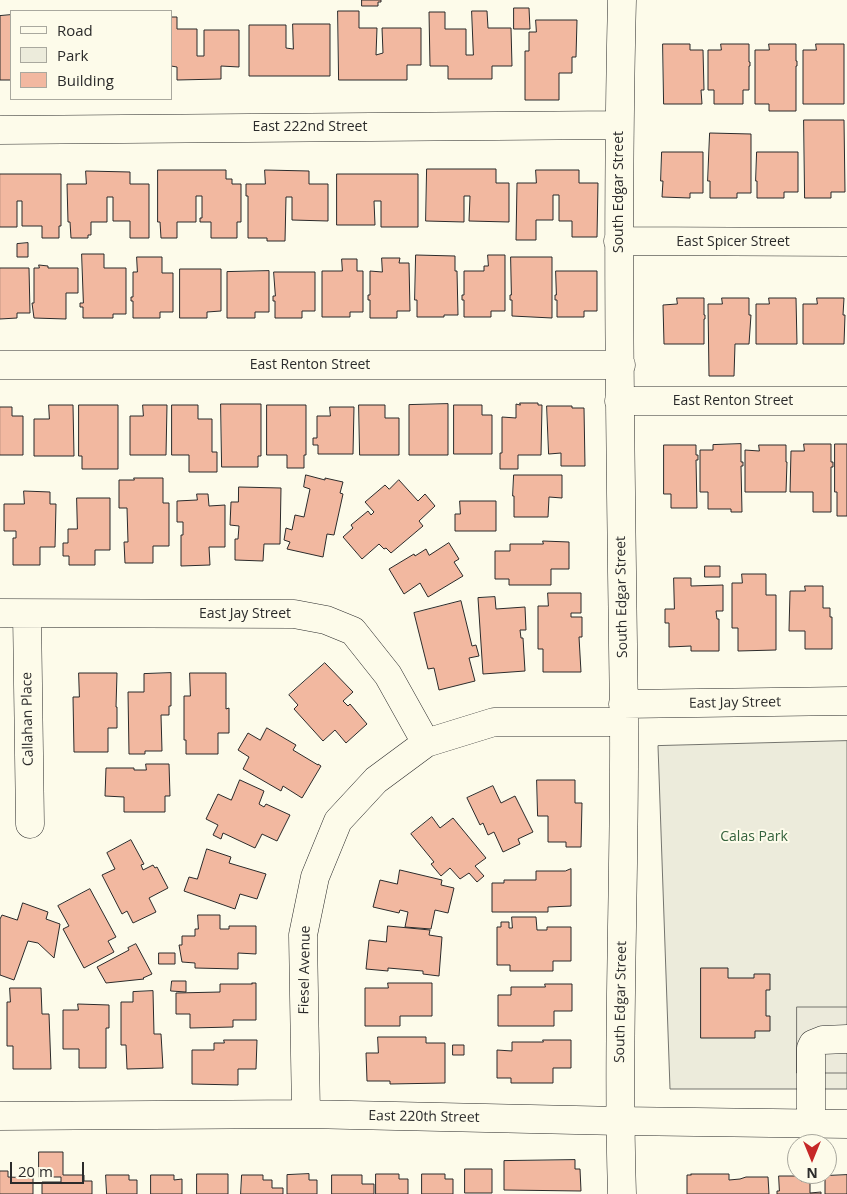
<!DOCTYPE html>
<style>
body{margin:0}
#map{position:relative;width:847px;height:1194px;overflow:hidden;background:#fdfbea;font-family:"Open Sans",sans-serif}
canvas{display:block}
.legend{position:absolute;left:10px;top:10px;width:162px;height:90px;box-sizing:border-box;background:#fdfbea;border:1px solid #a9a89e;margin:0;padding:6px 9px;list-style:none;font-size:15px;color:#2b2b2b}
.legend li{display:flex;align-items:center;gap:10px;height:25px}
.legend b{width:25px;border:1px solid #a9a89e}
.north{position:absolute;left:787px;top:1134px;width:50px;height:50px;box-sizing:border-box;background:#fdfbea;border:1px solid #a9a89e;border-radius:50%;rotate:180deg;font-size:14px;font-weight:700;line-height:20px;text-align:center;color:#2b2b2b}
.north::after{content:'';display:block;margin:auto;width:18px;height:22px;background:#c62828;clip-path:polygon(50% 0,100% 100%,50% 72%,0 100%)}
.scale{position:absolute;left:10px;top:1162px;width:74px;height:22px;box-sizing:border-box;border:2px solid #2b2b2b;border-top:0;padding-left:6px;font-size:15px;line-height:18px;white-space:nowrap;color:#2b2b2b;-webkit-text-stroke:4px #fdfbea;paint-order:stroke}
</style>
<div id="map">
<canvas width="847" height="1194"></canvas>
<ul class="legend">
<li><b style="height:6px;background:#fdfbea"></b>Road</li>
<li><b style="height:14px;background:#ecebdb"></b>Park</li>
<li><b style="height:14px;background:#f2b8a0"></b>Building</li>
</ul>
<div class="north">N</div>
<div class="scale">20 m</div>
</div>
<script>
const g = document.querySelector('canvas').getContext('2d');
g.lineJoin = 'round';
function fillPath(path, color) { g.fillStyle = color; g.fill(path, 'evenodd'); }
function strokePath(path, color, width, dash) { g.strokeStyle = color; g.lineWidth = width; g.lineCap = dash ? 'butt' : 'round'; g.setLineDash(dash || []); g.stroke(path); }
function drawText(font, color, halo, rows, align = 'center') {
  g.font = font + ' "Open Sans",sans-serif'; g.lineWidth = 4; g.setLineDash([]); g.textBaseline = 'middle'; g.strokeStyle = halo; g.fillStyle = color; for (const [text, x, y, turn = 0] of rows) {
    g.save(); g.translate(x, y); g.rotate((+turn || 0) * Math.PI / 180); g.textAlign = isNaN(turn) ? turn : align; if (halo) g.strokeText(text, 0, 0); g.fillText(text, 0, 0); g.restore();
  }
}
const green = new Path2D(`
 M847 741V1089H670L658 746Z`);
const parking = new Path2D(`
 M797 1007H847V1073H797Z`);
const building = new Path2D(`
 M362 0H381V2H378V6H362Z
 M514 8H529L530 29H514Z
 M338 11H359V28H377L376 55 383 53 382 28H421V65H407V80H339Z
 M472 11H487L488 28H511L512 66H492V79H448V66H430L429 12H445V29H466V55H473Z
 M11 15V80H0V16Z
 M171 17H177V29H197V56H204V30H239V67L221 66V79L177 80V67L171 66Z
 M536 20H577L576 57H572V73H559V100H525V51H529V32H536Z
 M293 24H330V76H249V25H286V48L293 49Z
 M663 44H690V50H703L704 90H701L702 104H664Z
 M721 44H749V62H750V66H749V90H743V104H714V90H708V50H721Z
 M769 44H796V61H797V66H796V111H769V104H755V50H769Z
 M816 44H844V104H803V50H816Z
 M804 120H844L845 192H831V198H805Z
 M710 133 751 134V193H737V198H710V181H708Z
 M662 152H703V193H690V198L662 197 663 181H661Z
 M757 152H798V192H784V198H757V181H756Z
 M427 169H496V183H509V222L469 221 470 196H464V222L426 221Z
 M158 170H226V179H232V184H241V222H237V238H211V222H200V218H202V196H196V222H177V238H161L160 222H158Z
 M265 170 309 171V184H328V221L292 220V197H286L285 241H267V238H248V196H246V184H265Z
 M536 170H579V183H598L597 237H572V221H559V195H553V220H536V240H516L517 183H536Z
 M86 171 130 172V184H149V238H130V221H113V197H107V222H91V235H88V238H71L70 222H68L67 184H86Z
 M0 174H61V226H59V238H42V226H22V201H17V227H0Z
 M337 174H418V227H381V201H374L375 225H337Z
 M28 243V257H17V244Z
 M82 254H104V268H126V314H113V318H83V307H80V303H83Z
 M416 255 455 256V271H457L458 315H444V317H417V300H415Z
 M488 255H505V311H491V317H464V300H462V295H464V271H484V266H488Z
 M137 257H162V273H173V312H160V318H133V301H131V297H133V272H137Z
 M511 257H552V318L512 316V300H510V295H511Z
 M382 258H400L399 263H409L410 311H397V318H370V300H368V295H370V271L382 272Z
 M342 259H357V271H363V312H350V317H322V271H342Z
 M39 265 48 266V268H78V293H66V319L34 318 32 303H34V268H39Z
 M0 268H29L30 313H17V318L0 319Z
 M180 269H221V311L207 312V318H180Z
 M269 271V312H255V318H227V272Z
 M556 271H597V311H584V317H557V300H555V295H556Z
 M274 272H315V311H302V318H275V301H273V296H275Z
 M677 298H704V315H705V319H704V344H664L663 305 677 304Z
 M722 298H749V315H751L749 344H735L734 376H709L708 304H722Z
 M769 298H796L797 344H756V304H769Z
 M817 298H844L843 315H845L844 344H803V304H817Z
 M520 403H538V405H542L541 455H518V469H500V453H502V417L516 418V404L520 405Z
 M221 404H261V456H258V467H222Z
 M448 404V455H409V405Z
 M49 405H73L74 456H34V419H49Z
 M79 405H118V469H82V456H79Z
 M143 405H167L166 455H130V416H143Z
 M172 405H198V419H212V452H217V472H189V455H172Z
 M267 405H306V455H304V468H287V455H267Z
 M359 405H385V418H399V455H360Z
 M454 405H482V415H492V454H454Z
 M547 406H572V408H584L585 466H561V453L549 454Z
 M0 407H12V416H23V455H0Z
 M330 407H354L353 454H318V445H313V438H317V416H330Z
 M741 444V462H743V466H741L742 512H731V509H708V492H700V450H713V445Z
 M804 444H831V462H833V467H831V512H813V492H790L791 451H804Z
 M835 444H847V516H837V492H835Z
 M664 445H696V455H698V460H696L697 508H671V494H664Z
 M759 445H786V462H787L786 492H745V450L759 451Z
 M306 475 325 480V478L343 482 340 493 343 494 334 535 327 534 323 557 287 549 290 542 284 540 286 528 292 530 295 515 304 517 310 489 304 487Z
 M514 475H562V498L549 497 548 517H514V496H513Z
 M134 478H163V503H169V546H153V563H125L124 542H128L127 508H119V480H134Z
 M399 480 418 501 425 494 435 506 419 521 423 526 391 553 386 548 384 549 379 544 362 559 343 537 353 528 351 525 368 511 371 515 374 512 365 502 385 485 389 489Z
 M239 487 281 488 280 544H264L263 561 235 560V539H238L239 526 230 525 231 502H238Z
 M24 491 50 492V504H56L55 547H40V565H13V538H16V531H4V504H24Z
 M197 494H208L209 506 225 505V547H209L210 565 181 566V535H183V522H177V501L197 500Z
 M77 498H110V550H95V565H69V556H63V543H68V529H77Z
 M460 501H496V531H455V514H460Z
 M543 541 569 542V569H551V585H509V579H495V551H510V544H543Z
 M449 543 459 559 454 562 463 576 428 597 420 583 404 594 389 569 414 554 415 556 426 549 429 555Z
 M705 566H720V577H705Z
 M742 574H766V595H776V650L738 651V628H732V583H742Z
 M674 578H691V586L723 585V611H716L717 619H719V651H691V646L669 647V623H665V609H674Z
 M805 586H823V608H830V617H832V649H805V631H789L790 591H805Z
 M548 593H581V613H571V617H582V637H579L581 672H543V649H538V606H548Z
 M495 597 496 609 525 607 526 630H520L521 638H523L525 671 483 674 478 598Z
 M461 601 472 646 476 645 479 656 469 658 475 681 439 690 434 668 428 669 414 613Z
 M325 663 353 692 343 701 348 706 350 704 367 724 346 743 335 730 323 741 294 709 298 705 289 695Z
 M79 673H117L116 707H117V728H108V752H74L73 697H79Z
 M171 673V706H169V715H161L162 751H145V754H129L128 692H144V674Z
 M190 673H226V709L229 708V733H218V754H186V740H184V696H190Z
 M267 728 296 745 293 750 318 765V764L321 766 302 798 283 786 281 791 243 769 249 757 238 750 248 733 260 740Z
 M146 764H169L170 796H165V812H124V797L105 796 106 768H134V770H146Z
 M240 780 264 791 259 804 264 807 266 804 290 815 277 841 262 834 255 848 223 833 221 839 213 835 218 825 206 819 218 794 231 800Z
 M537 780H575V803H582L581 847H566V842H548V816H538Z
 M493 786 501 803 515 796 533 832 518 839 520 844 503 852 494 832 488 835 483 823 480 825 467 798Z
 M432 817 440 828 453 818 486 858 475 866 484 876 477 882 469 873 460 879 450 868 441 876 431 864 434 862 411 834Z
 M131 840 144 864 141 865 143 870 153 865 155 868 157 867 168 888 149 898 156 912 133 923 127 911 122 914 102 875 115 869 107 853Z
 M207 849 231 857 229 863 266 874 257 899 240 894 235 909 184 891 189 877 197 879Z
 M571 869V906L548 907V912H492V883H504V880H536V871H565Z
 M400 870 442 880 441 885 454 888 448 913 435 910 431 929 405 927 408 912 400 910 399 913 373 907 380 880 397 884Z
 M90 889 116 937 108 941 114 952 84 968 63 929 69 926 58 906Z
 M23 903 48 912 46 919 60 924 54 958 38 943 28 941 14 980 0 975V919L2 915 17 920Z
 M198 915H220V929H229V926H256V954L238 953V969L195 968V963L182 962 179 945H182V936H195V929H198Z
 M512 917H536L537 930H547V927H571V961H553V971H510V965H497V927H501V922H509V928H512Z
 M388 926 430 930 429 935 442 937 439 976 423 974V971L388 968V971L366 969 369 940 386 942Z
 M136 944 152 974 143 978 144 979 106 983 97 967 129 950 128 948Z
 M159 953H175V964H159Z
 M701 968H728V978H754V974H770V990H766V1016H770V1031H755V1038H701Z
 M172 981H186V992L171 991Z
 M252 983H256V1020H233V1027L190 1028V1014H176V993L220 992V984H252Z
 M388 983H432V1016H400V1026H365V988H388Z
 M545 984H572V1011H554V1026H498V995H511V987H545Z
 M10 988H41L42 1014H49L51 1069H13V1046H7V1002H10Z
 M153 991 154 1034H161L163 1068 127 1069 126 1045H121V1002H133V992Z
 M78 1004 109 1005V1028H106V1068H79V1049H63V1010H78Z
 M378 1037H426V1043H445V1083L390 1084V1081H367L366 1053H378Z
 M224 1040H257L256 1069H238V1085L192 1084V1050H214V1043H224Z
 M543 1040H571V1068H553V1083H511V1078H497V1050L512 1051V1042H543Z
 M453 1045H464V1055H453Z
 M39 1152H63V1175H84V1181H92V1194H42V1182H61V1177H39Z
 M575 1160V1169H580L581 1191 504 1190V1161Z
 M465 1169H492V1193H465Z
 M0 1171H8V1177L33 1178V1194H0Z
 M197 1174H228V1194H197Z
 M309 1174V1180H317V1194H287V1175Z
 M376 1174H399V1179H408V1194H376Z
 M422 1174H445V1179H453V1194H422Z
 M691 1174H729V1180L740 1179 746 1177H768L769 1194H687V1175H691Z
 M106 1175H129V1180H137V1194H107Z
 M151 1175H174V1180L182 1179V1194H151Z
 M242 1175H263V1180H272V1188H283V1194H241Z
 M332 1175H362V1184H374V1194H332Z
 M847 1175V1194H825V1176Z
 M779 1176H801V1181H810V1193L821 1192V1194H777V1191H779Z`);
const minor = new Path2D(`
 M0 130 619 125
 M618 241 847 242
 M0 365H621
 M619 401H847
 M0 613 294 614 326 620 353 631 388 675 426 743
 M27 614 30 824
 M623 704 847 701
 M306 1114 303 935 315 877 338 821 376 780 426 743 494 722H624
 M0 1116 306 1114 620 1121 847 1124
 M811 1123V1048L813 1044 823 1040 847 1039
 M622 1194C617 1036 625 878 624 720 621 480 616 240 622 0`);
const streetNames = [
 ["East 222nd Street",310,127],
 ["South Edgar Street",619,192,-90],
 ["East Spicer Street",733,242],
 ["East Renton Street",310,365],
 ["East Renton Street",733,401],
 ["South Edgar Street",622,597,-91],
 ["East Jay Street",245,614],
 ["East Jay Street",735,703,-1],
 ["Callahan Place",28,719,-91],
 ["Fiesel Avenue",305,970,-89],
 ["South Edgar Street",621,1002,-89],
 ["East 220th Street",424,1117,1]
];
const parkNames = [
 ["Calas Park",754,837]
];
fillPath(green, '#ecebdb');
strokePath(green, '#74746e', 1);
fillPath(parking, '#eceadb');
strokePath(parking, '#74746e', 1);
fillPath(building, '#f2b8a0');
strokePath(building, '#2b2b2b', 1);
strokePath(minor, '#2b2b2b', 29);
strokePath(minor, '#fdfbea', 28);
drawText('14px', '#2b2b2b', '#fdfbea', streetNames);
drawText('14px', '#34623c', '#fdfbea', parkNames);
</script>
